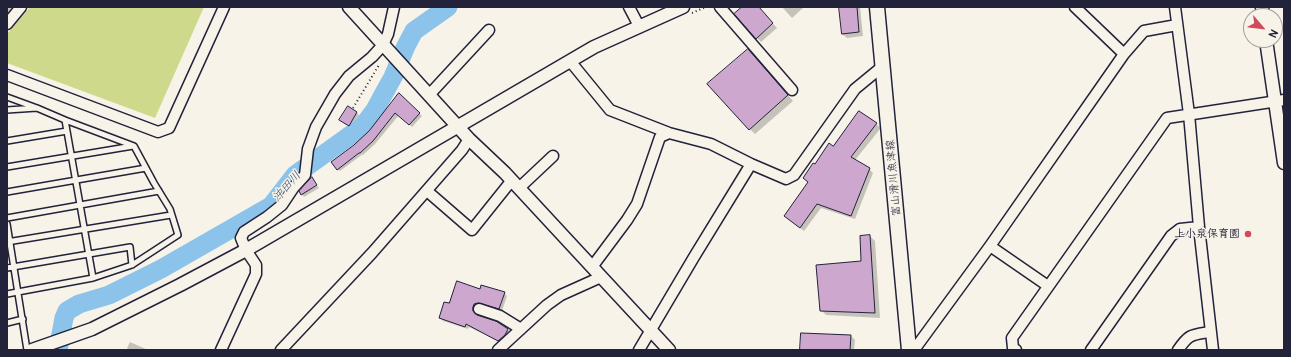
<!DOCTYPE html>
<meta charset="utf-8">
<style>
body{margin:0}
#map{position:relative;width:1291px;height:357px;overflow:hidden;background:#f7f3e8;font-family:Pangolin,sans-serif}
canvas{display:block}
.frame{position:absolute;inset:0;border:8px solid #22223b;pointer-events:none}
.north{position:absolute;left:1243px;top:8px;width:40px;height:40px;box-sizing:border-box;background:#f7f3e8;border:1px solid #a29fa3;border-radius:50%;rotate:118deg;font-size:11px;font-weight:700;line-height:16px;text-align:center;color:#22223b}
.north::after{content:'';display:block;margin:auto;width:14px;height:18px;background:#d1495b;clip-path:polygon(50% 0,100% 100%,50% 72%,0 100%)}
</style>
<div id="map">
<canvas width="1291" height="357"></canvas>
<div class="frame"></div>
<div class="north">N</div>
</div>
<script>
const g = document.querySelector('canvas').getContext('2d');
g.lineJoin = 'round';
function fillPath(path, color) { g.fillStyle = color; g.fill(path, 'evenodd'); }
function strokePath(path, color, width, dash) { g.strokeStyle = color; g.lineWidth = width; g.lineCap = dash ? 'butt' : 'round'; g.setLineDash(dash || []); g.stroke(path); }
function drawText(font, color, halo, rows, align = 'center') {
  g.font = font + ' Pangolin,"Klee One",sans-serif'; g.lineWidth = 3; g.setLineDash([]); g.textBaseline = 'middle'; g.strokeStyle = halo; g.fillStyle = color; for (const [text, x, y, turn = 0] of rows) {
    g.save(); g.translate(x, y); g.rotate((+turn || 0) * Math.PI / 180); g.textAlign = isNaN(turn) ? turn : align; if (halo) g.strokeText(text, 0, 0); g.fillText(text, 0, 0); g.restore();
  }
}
const green = new Path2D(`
 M30 7H204L155 118 7 63V34Z`);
const shadow = new Path2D(`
 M7 7H12L14 9 7 17Z
 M744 7H758L777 28 761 42 757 38Z
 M782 7H802L803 8 792 18Z
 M840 7H860L863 36 847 38 842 34Z
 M753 55 793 101 755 134 750 129Z
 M399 94 422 116 412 127 399 115 375 144 363 155V154L340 171 337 169 355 146 369 132Z
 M356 112 359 115 351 128 343 122Z
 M860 112 881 128 855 160 869 169 873 173 855 219 821 208 804 231 785 216 809 183 815 166 834 148Z
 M312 179 319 188 304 197 300 192Z
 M870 236 875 241 880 318 826 315 821 310 862 262 861 237Z
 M481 290 504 293 507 296 502 311 482 305 475 311V315L508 330 511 332 502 343 469 327 468 329 443 321 440 318 450 304Z
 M851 336 855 340 854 350H801Z
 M130 342 148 350H129L127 348Z`);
const river = new Path2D(`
 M58 350 64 318 67 311 79 304 109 295 161 269 271 206 295 175 363 126 375 110 383 95 393 77 406 46 414 31 448 7`);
const building = new Path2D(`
 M742 7H759L773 23 756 39 734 14Z
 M839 7H857L859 32 842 34Z
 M748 49 788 95 749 130 707 84Z
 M399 93 420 113 409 125 395 113 373 141 360 153H359L337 170 331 162 354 145 369 131Z
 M348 106 357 112 349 126 339 120Z
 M859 111 877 123 851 157 870 168 851 216 817 204 800 228 784 216 808 182 803 178 813 163 815 164 829 143 833 146Z
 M312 177 317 185 301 195 299 191Z
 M870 235 875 313 820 311 816 265 861 261 860 236Z
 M457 281 480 289 481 285 505 292 499 309 478 303 474 304 473 307V311L477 315 496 321 508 329 505 335 498 341 466 324 465 327 439 318 444 302 449 303Z
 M801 333 851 335 850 350H800Z`);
const path = new Path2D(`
 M692 13 706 7
 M353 108 379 65`);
const service = new Path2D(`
 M7 97 37 108 7 110
 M37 108 65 120 93 278 132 265 178 235 170 209 154 183 134 146 65 120
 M7 141 67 131
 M7 167 133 146
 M7 192 146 168
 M7 218 159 191
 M7 224 27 350
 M7 242 171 215
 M7 268 130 247 132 265
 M7 294 93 278
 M7 323 23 319`);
const minor = new Path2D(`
 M629 7 639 26
 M720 7 792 90
 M1075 7 1124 54
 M1175 7 1189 114 1199 227 1213 350
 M7 24 21 7
 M570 61 610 110 669 133
 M7 75 158 132 169 128 224 7
 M429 95 489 30
 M519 188 553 156
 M427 191 472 230 512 180
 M990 246 1048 286
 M592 267 627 220 637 204 660 137 669 133 711 144 751 164 786 179 794 175 855 89 883 66
 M479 309 500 316 521 329
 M221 350 256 274V265L246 250 241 238 244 232 267 217 282 205 294 187 305 175 308 149 316 127 335 94 349 76 372 57 383 45 388 34 394 7
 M281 350 372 253 462 150 469 139
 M498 350 547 305 561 295 601 277
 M639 350 694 257 751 164
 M914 350 990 246 1124 54 1144 31 1177 25
 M1016 350 1013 348 1012 338 1167 118 1284 100
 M1091 350 1171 236 1180 229 1199 227
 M1178 350C1189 334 1191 335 1210 332`);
const tertiary = new Path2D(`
 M349 7 469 139 505 173 669 350
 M1262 7 1263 16
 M1266 40 1284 163
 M32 350 92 329 180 285 246 250 594 47 683 7`);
const secondary = new Path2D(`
 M877 7 909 350`);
const markers = [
 [1248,234,4,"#d1495b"]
];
const streetNames = [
 ["富山滑川魚津線",894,178,-95]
];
const poiNames = [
 ["上小泉保育園",1240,234]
];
const waterNames = [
 ["沖田川",287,187,-48]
];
fillPath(green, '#ced98c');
fillPath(shadow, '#0003');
strokePath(river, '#8cc3ea', 19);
fillPath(building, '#cea7cf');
strokePath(building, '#22223b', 1);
strokePath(service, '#22223b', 8);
strokePath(minor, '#22223b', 13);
strokePath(tertiary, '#22223b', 15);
strokePath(secondary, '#22223b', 17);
strokePath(path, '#22223b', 2, [1, 3]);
strokePath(service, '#f7f3e8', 5);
strokePath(minor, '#f7f3e8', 10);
strokePath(tertiary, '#f7f3e8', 12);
strokePath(secondary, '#f7f3e8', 14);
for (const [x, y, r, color] of markers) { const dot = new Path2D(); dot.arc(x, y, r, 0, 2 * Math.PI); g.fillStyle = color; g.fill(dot); strokePath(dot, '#f7f3e8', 1.5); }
drawText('11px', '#22223b', '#f7f3e8', streetNames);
drawText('bold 11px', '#22223b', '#f7f3e8', poiNames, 'right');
drawText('italic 12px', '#425270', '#f7f3e8', waterNames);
</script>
